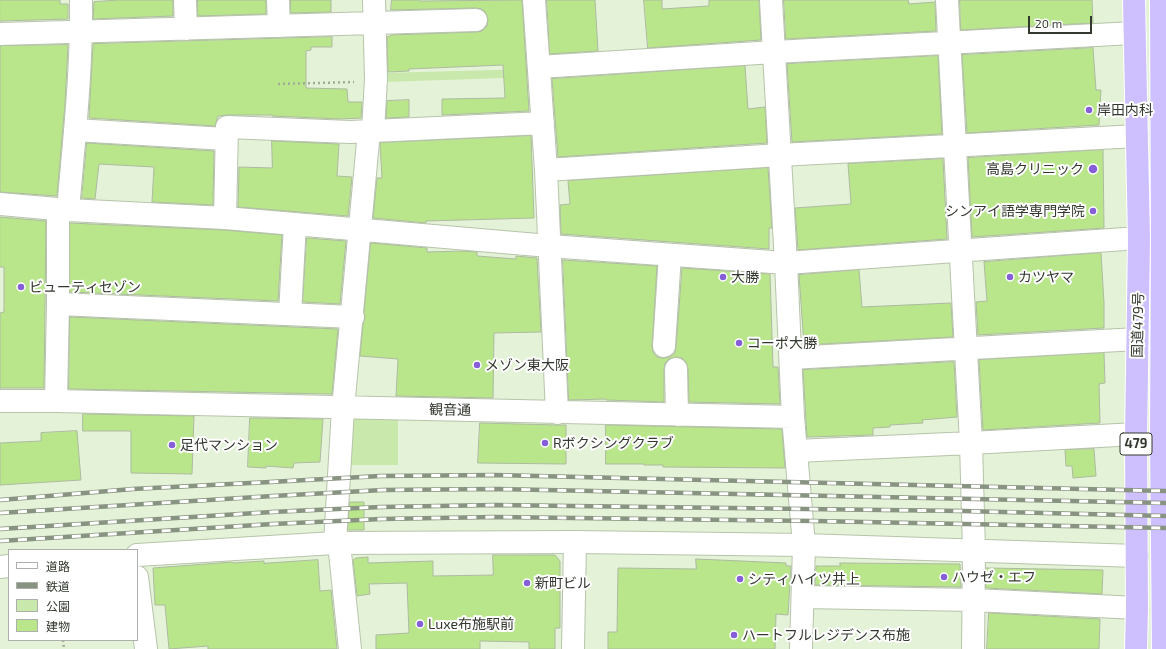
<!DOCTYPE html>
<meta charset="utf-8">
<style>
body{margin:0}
#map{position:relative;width:1166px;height:649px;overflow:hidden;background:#e4f2d8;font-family:"Exo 2","Noto Sans JP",sans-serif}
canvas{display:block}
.legend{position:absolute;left:8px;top:549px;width:130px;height:92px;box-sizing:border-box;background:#fff;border:1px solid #adafab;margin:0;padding:5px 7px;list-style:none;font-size:12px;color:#32382e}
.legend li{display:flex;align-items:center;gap:8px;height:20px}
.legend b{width:20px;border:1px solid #adafab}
.scale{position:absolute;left:1028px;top:16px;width:64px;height:18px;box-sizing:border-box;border:2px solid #32382e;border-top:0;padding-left:5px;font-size:12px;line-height:14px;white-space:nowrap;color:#32382e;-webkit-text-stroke:3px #fff;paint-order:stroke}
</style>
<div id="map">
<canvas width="1166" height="649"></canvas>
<ul class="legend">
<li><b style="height:5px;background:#fff"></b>道路</li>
<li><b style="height:5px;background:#899381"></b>鉄道</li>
<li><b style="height:11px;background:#c9e8ab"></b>公園</li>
<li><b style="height:11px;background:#b9e68b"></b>建物</li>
</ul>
<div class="scale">20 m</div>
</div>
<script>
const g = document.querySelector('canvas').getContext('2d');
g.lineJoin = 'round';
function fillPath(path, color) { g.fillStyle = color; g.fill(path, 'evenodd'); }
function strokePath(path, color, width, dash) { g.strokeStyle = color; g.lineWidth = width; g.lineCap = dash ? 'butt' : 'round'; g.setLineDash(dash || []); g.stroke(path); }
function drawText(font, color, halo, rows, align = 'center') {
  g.font = font + ' "Exo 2","Noto Sans JP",sans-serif'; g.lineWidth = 4; g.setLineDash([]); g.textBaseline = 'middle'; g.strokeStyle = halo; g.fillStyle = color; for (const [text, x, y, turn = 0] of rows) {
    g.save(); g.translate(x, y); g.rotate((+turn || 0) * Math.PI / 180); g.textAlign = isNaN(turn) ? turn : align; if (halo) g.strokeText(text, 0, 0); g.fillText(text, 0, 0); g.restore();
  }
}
const green = new Path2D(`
 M533 69V77L383 82V73Z
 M350 419H398V465H349Z`);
const building = new Path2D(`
 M0 0H60V4H68V19L0 21Z
 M119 0H173V16L93 19 94 2Z
 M198 0H266V14L198 16Z
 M291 0H331V12L291 13Z
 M392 0H419L420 1 522 0 529 111 442 115V99L505 98 503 65 409 69V71L388 72 387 37 390 36 391 35 477 32 482 31 487 26 488 20 486 13 482 9 476 8 391 10Z
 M547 0H595L598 51 550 54Z
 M644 0H662V9L709 6V0H759L761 40 648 48Z
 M784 0H908L909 4 935 2 936 31 786 39Z
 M960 0H1092L1093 23 961 30Z
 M332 37V47H311V50L306 51V88L347 89 348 102H362L361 118 340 119 272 116V115H228L218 116 215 126 89 118 93 44Z
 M68 45 65 104 57 196 0 192V46Z
 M1093 48 1096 90H1101L1099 125 967 133 962 55Z
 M938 56 942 134 792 142 787 64Z
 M745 66 748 109 765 107 767 143 558 157 552 79Z
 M409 100V117L386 118 387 101Z
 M531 136 534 218 426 221V223L373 218 377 178H382L380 143Z
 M272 141 339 144 337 176 352 177 348 216 238 207 239 167 272 168Z
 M87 143 214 151 213 205 152 202 154 167 99 164 95 199 82 198Z
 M1103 150 1104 228 972 237 968 158Z
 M943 159 947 239 798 250 795 208 851 204 848 164Z
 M768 168 772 228H769V249L561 234 560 205 570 204 568 181Z
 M0 217 46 221 44 388H0V313L4 312V267H0Z
 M70 223 224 230 282 235 278 301 70 292Z
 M307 238 346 241 340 304 303 302Z
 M371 243 427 248V252L464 251 477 252V256L516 259V256L537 258 541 332 494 333 493 398 396 396 398 359 360 356 363 324 365 318 364 313Z
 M1101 253 1104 303V328L978 335 976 302 987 301 984 262Z
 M563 260 657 266 652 346 653 352 657 357 663 358 670 357 675 353 676 347 682 268 770 274 773 367H778L780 404 689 402 688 368 686 362 682 358 676 357 669 359 665 363 664 369V402L606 400V399L569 400Z
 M859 270 862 307 951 303 953 337 804 345 799 275Z
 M70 317 338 329 332 394 69 389Z
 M1104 353 1105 383 1099 384 1100 423 983 430 979 360Z
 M954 362 957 417 922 420 923 423 890 425V427L873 428V435L807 437 803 370Z
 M83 414 194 416 192 474 131 473V431H83Z
 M250 418 323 419 320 462 294 463 293 468 266 466V468L248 467Z
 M480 423 557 425H566V464L478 463Z
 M606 425 782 429 785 468 663 467V465H644V464H606Z
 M77 431 81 480 0 485V443L41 441V433Z
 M1094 449 1096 476 1073 478 1072 466H1066L1065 450Z
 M350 502H364V530H348Z
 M493 555H555L560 561V628H555V649H529V642L480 641V649H376V635L409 633 407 583 369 584 370 594 357 596 353 560 356 558 368 557V563L433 561V576L493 575Z
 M696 559 786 563V566H791L788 615 776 614 775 649H608V632H617L618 568 696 569Z
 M318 560 320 591 331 590 337 649H208V646L169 649 165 605H155L153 568 232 562 233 563 264 561V563Z
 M840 563 960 564 961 587 815 585 816 566H840Z
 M986 568 1103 570 1102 594 986 588Z
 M989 613 1100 619 1099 649H987Z`);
const path = new Path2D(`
 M278 84 354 82
 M63 640 64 649`);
const minor = new Path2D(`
 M185 0 186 29
 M278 0 279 26
 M374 0 376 79 373 131 543 123
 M534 0 546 170 557 413
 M771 0 786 263 793 417 804 545 801 649
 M947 0 971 443 974 551 973 649
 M0 34 476 20
 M539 67 774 52 1134 33
 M75 130 226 139
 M546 170 780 155 1137 136
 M0 204 68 210 225 218 549 246 786 263 1139 238 1166 237
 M68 210C74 140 82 70 81 0
 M225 218 227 127 350 132 373 131
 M58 304 353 317
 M290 314 295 224
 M664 346 670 255
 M791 358 1138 339
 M676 369 677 415
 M0 401H56L793 417
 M56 401 58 304V212L68 210
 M796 451 971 443 1136 434
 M335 543 343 408 369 131
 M339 543 350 649
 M137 577 146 649
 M803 597 974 600 1137 608
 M573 649 575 542`);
const tertiary = new Path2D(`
 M137 555 335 543 575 542 804 545 1137 556
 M0 567 9 566`);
const trunk = new Path2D(`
 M1134 0 1139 238 1136 438 1137 608 1136 649
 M1161 0 1162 238 1161 438 1163 649`);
const rail = new Path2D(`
 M0 500 133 489 270 482 380 476 495 475 1166 491
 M0 513 273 496 383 490 497 489 1166 503
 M0 529 272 512 381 507 495 505 962 511 1166 516
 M0 541 273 524 381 519 495 517 814 521 1166 528`);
const markers = [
 [1089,110,4,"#855ed8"],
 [1093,169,5,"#855ed8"],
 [1093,211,4,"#855ed8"],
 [723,277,4,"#855ed8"],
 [1010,277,4,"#855ed8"],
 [21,287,4,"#855ed8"],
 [739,343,4,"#855ed8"],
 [477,365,4,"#855ed8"],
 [545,443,4,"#855ed8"],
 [172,445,4,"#855ed8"],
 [944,577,4,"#855ed8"],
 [740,579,4,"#855ed8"],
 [527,583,4,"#855ed8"],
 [420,624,4,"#855ed8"],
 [734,635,4,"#855ed8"]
];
const shields = [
 [1136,444,32]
];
const shieldNames = [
 ["479",1136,444]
];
const poiNames = [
 ["岸田内科",1097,110],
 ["高島クリニック",1084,169,"right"],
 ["シンアイ語学専門学院",1085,211,"right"],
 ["大勝",731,277],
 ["カツヤマ",1018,277],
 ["ビューティセゾン",29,287],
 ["コーポ大勝",747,343],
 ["メゾン東大阪",485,365],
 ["Rボクシングクラブ",553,443],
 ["足代マンション",180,445],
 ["ハウゼ・エフ",952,577],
 ["シティハイツ井上",748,579],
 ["新町ビル",535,583],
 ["Luxe布施駅前",428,624],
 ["ハートフルレジデンス布施",742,635]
];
const streetNames = [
 ["国道479号",1138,325,-89],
 ["観音通",450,410,1]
];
fillPath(green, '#c9e8ab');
fillPath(building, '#b9e68b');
strokePath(building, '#adbaa1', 1);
strokePath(minor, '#b7c4ab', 24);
strokePath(tertiary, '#b7c4ab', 24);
strokePath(trunk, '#fff', 24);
strokePath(path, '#a1ac98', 2.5, [2, 3]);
strokePath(minor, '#fff', 22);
strokePath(tertiary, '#fff', 22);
strokePath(trunk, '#cec0fe', 22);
strokePath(rail, '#899381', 4.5);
strokePath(rail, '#fff', 3, [9]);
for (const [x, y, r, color] of markers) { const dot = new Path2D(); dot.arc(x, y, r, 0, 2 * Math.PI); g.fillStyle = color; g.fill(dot); strokePath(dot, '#fff', 1.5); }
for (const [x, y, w] of shields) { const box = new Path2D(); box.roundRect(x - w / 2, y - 11, w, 22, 3); g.fillStyle = '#fff'; g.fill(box); strokePath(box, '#32382e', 1); }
drawText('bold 13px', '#32382e', null, shieldNames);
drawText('14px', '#32382e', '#fff', poiNames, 'left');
drawText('14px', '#32382e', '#fff', streetNames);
</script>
